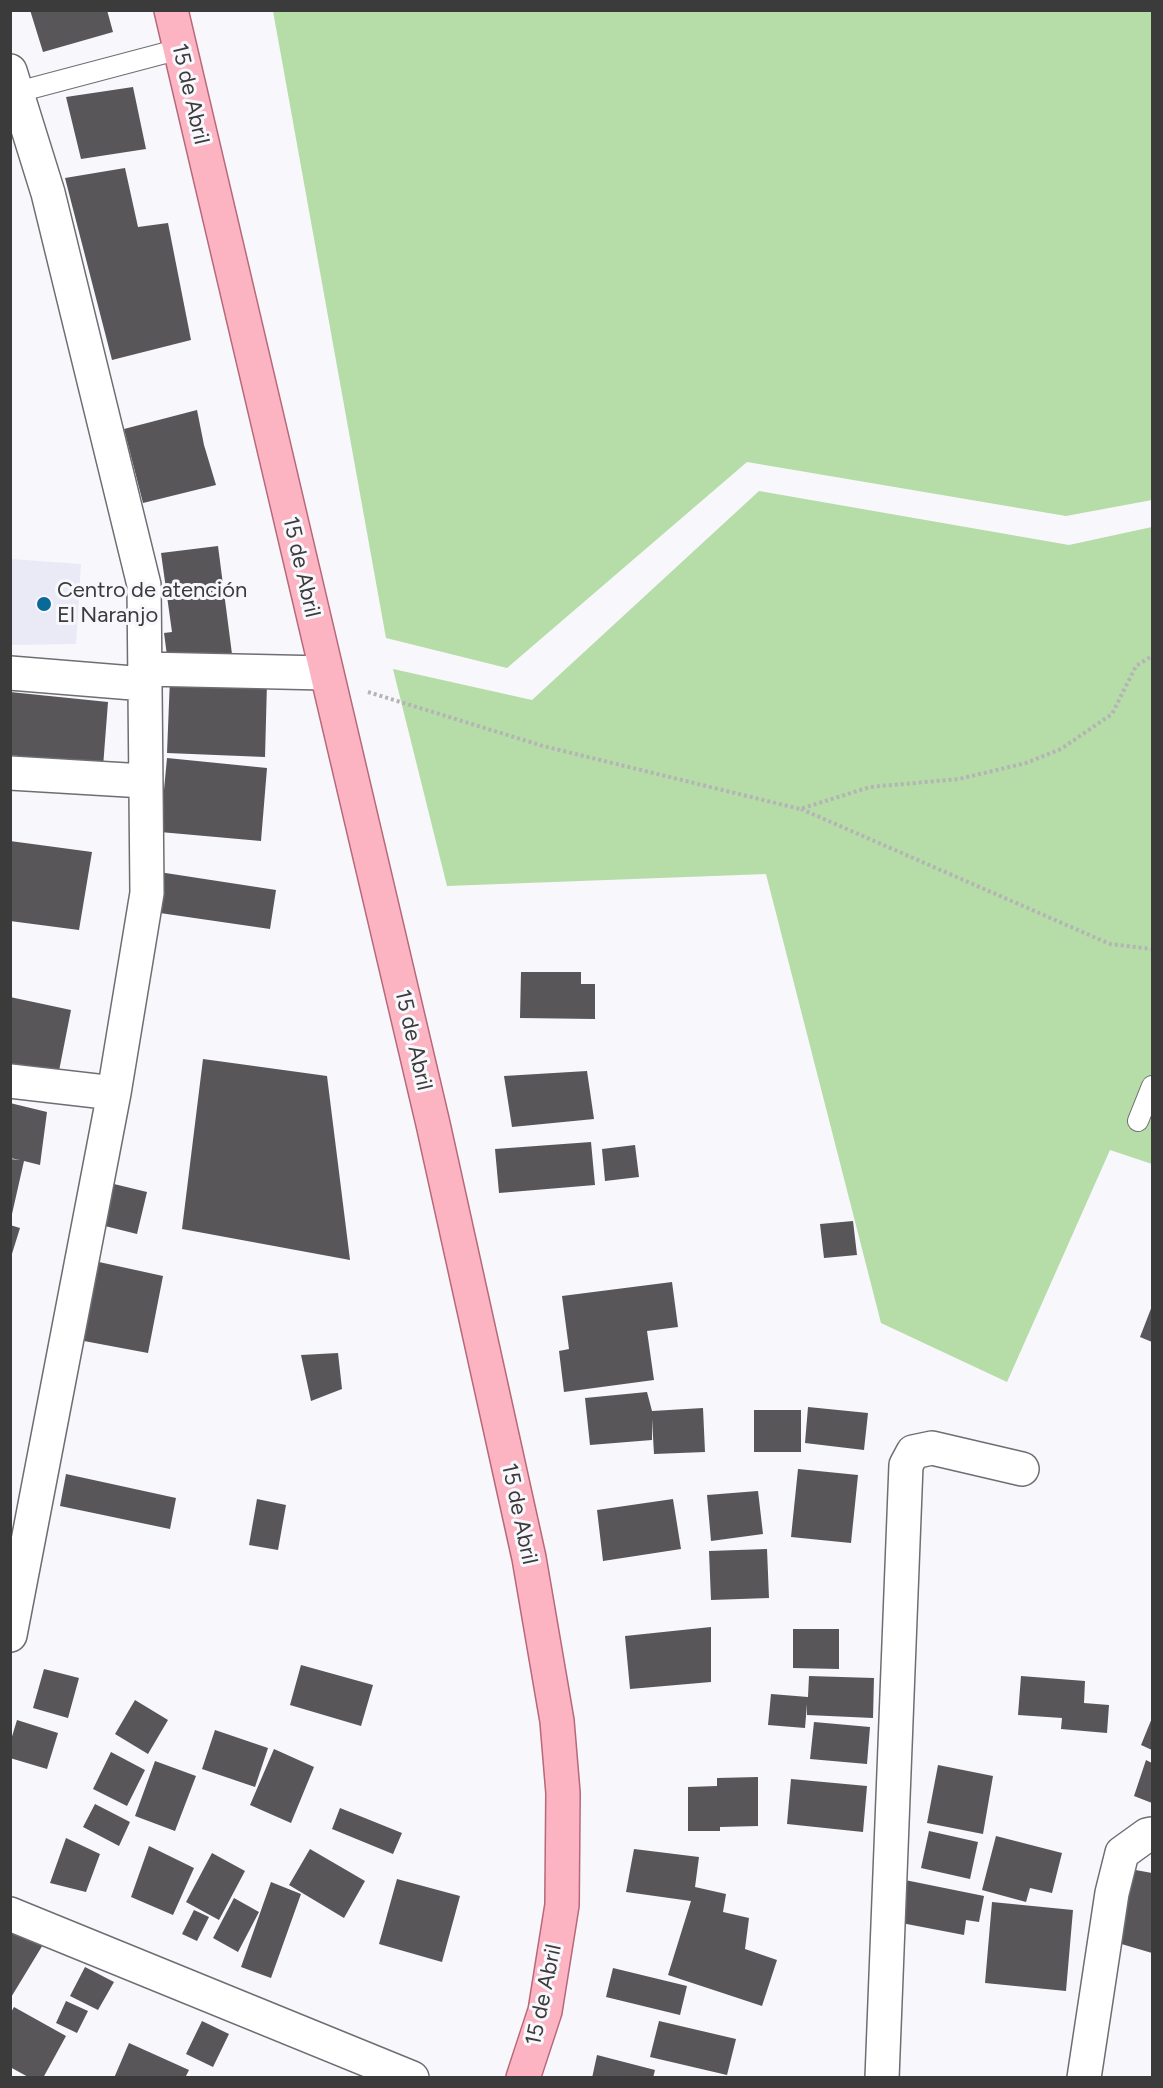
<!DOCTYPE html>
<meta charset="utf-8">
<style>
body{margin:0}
#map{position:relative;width:1163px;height:2088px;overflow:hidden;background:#f7f7fc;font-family:Figtree,sans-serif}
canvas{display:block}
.frame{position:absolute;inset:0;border:12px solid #3b3b3c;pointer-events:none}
</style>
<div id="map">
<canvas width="1163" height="2088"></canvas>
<div class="frame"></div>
</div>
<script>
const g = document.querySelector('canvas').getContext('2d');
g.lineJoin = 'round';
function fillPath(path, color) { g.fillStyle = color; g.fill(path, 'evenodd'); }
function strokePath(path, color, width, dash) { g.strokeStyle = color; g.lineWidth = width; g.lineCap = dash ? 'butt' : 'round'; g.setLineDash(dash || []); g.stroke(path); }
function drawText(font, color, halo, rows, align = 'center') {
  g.font = font + ' Figtree,sans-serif'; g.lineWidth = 6; g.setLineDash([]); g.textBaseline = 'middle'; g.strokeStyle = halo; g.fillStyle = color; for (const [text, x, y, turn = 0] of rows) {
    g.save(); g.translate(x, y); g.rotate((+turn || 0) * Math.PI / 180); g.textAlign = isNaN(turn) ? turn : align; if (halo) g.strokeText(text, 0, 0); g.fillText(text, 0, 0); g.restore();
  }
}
const built = new Path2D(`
 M11 559 81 564 76 644 11 645Z`);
const green = new Path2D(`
 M273 11H1152V500L1066 516 747 462 507 668 386 638Z
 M759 491 1069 545 1152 527V1164L1110 1150 1007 1382 881 1323 766 874 447 886 393 669 532 700Z`);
const building = new Path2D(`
 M30 10H107L113 32 43 52Z
 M133 87 146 149 81 159 66 97Z
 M125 168 138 227 168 223 191 340 112 360 65 178Z
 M197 410 204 445 216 485 143 503 124 429Z
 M218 546 232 654 168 663 164 633 172 632 161 553Z
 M170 678 267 683 265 757 167 753Z
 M10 692 108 702 103 767 10 755Z
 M167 758 267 768 261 841 160 832Z
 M10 841 92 852 79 930 10 921Z
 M159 872 276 890 270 929 153 912Z
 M521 972H581V984H595V1019L520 1018Z
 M10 997 71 1010 59 1071 10 1064Z
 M203 1059 327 1076 350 1260 182 1229Z
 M587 1071 594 1119 512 1127 504 1076Z
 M10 1103 47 1112 40 1165 24 1161 12 1214H10V1159L20 1160 10 1158Z
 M591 1142 595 1185 499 1193 495 1149Z
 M635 1145 639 1177 605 1181 602 1149Z
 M114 1184 147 1192 137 1234 105 1226Z
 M853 1221 857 1255 824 1258 820 1224Z
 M10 1225 20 1228 11 1257H10Z
 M99 1262 163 1276 148 1353 84 1341Z
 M672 1282 678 1327 647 1331 654 1380 564 1392 559 1351 569 1349 562 1296Z
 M1152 1306V1342L1140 1337Z
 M338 1353 342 1389 311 1401 301 1355Z
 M647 1392 652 1411 703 1408 705 1452 654 1454 652 1419V1440L590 1445 585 1398Z
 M808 1407 868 1413 864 1450 805 1443Z
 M754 1410H801V1452H754Z
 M798 1469 858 1475 851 1543 791 1537Z
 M66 1474 176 1498 170 1529 60 1506Z
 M758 1491 763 1534 711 1541 707 1495Z
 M257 1499 286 1505 278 1550 249 1545Z
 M673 1499 681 1549 603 1561 597 1510Z
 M767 1549 769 1598 711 1600 709 1551Z
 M711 1627V1682L630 1689 625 1636Z
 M793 1629H839V1669L793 1668Z
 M301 1665 373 1685 361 1726 290 1705Z
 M44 1669 79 1678 68 1718 33 1708Z
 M809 1676 874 1678 873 1718 807 1715V1704L805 1728 768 1725 771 1694 808 1697Z
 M1021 1676 1085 1681 1084 1703 1109 1705 1107 1733 1061 1729 1062 1718 1018 1715Z
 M135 1700 168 1720 148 1754 115 1734Z
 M1152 1718V1750L1141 1745Z
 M17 1720 58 1733 47 1769 10 1758V1743Z
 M814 1722 870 1727 867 1764 810 1759Z
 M215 1730 268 1748 255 1787 202 1769Z
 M274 1749 314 1767 291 1823 250 1805Z
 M111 1752 145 1770 127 1806 93 1789Z
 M1146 1760 1152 1763V1803L1134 1796Z
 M155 1761 196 1776 175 1831 135 1816Z
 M938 1765 993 1776 983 1834 927 1823Z
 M758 1777V1826L720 1827V1831H688V1787L717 1786V1778Z
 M791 1779 867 1786 863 1832 787 1824Z
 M95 1804 130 1822 119 1846 83 1827Z
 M340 1808 402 1833 393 1854 332 1829Z
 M929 1831 978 1842 970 1879 921 1868Z
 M996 1836 1062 1853 1052 1893 1030 1888 1026 1902 982 1890Z
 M66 1838 100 1854 86 1892 50 1883Z
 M149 1846 194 1868 173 1915 131 1897Z
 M310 1849 365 1881 344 1918 289 1885Z
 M634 1849 699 1857 695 1887 726 1894 723 1912 749 1918 745 1949 777 1960 762 2006 668 1975 691 1901 626 1892Z
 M212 1853 245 1871 219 1920 186 1902Z
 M1130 1869 1152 1873V1953L1118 1943Z
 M397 1879 460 1896 442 1962 379 1944Z
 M900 1879 984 1896 979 1922 966 1920 964 1935 891 1921Z
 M271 1882 301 1894 271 1978 241 1967Z
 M234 1898 259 1912 238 1952 213 1938Z
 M992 1902 1073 1910 1066 1991 985 1983Z
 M194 1910 209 1917 197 1941 182 1934Z
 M10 1924 44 1943 10 1999Z
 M85 1967 114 1982 98 2010 70 1996Z
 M613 1968 687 1986 680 2015 606 1997Z
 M66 2001 88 2011 77 2033 56 2023Z
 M14 2007 66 2036 43 2078H30L10 2067V2014Z
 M202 2021 229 2034 213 2067 186 2054Z
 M659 2021 736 2039 727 2075 650 2057Z
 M129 2043 189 2070 185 2078H114Z
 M597 2055 655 2070 653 2078H592Z`);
const path = new Path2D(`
 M368 692 543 746 800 809 870 787 959 779 1026 763 1061 749 1112 714 1136 666 1152 656
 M801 809 1110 944 1152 949`);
const lane = new Path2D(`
 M10 94 180 49
 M1138 1121 1152 1086`);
const street = new Path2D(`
 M10 71 48 193 144 585 147 893 114 1093 10 1635
 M145 669 325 673
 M10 673 145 684
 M10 773 144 781
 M10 1081 114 1093
 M10 1914 412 2078
 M882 2078 906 1465 913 1452 932 1448 1022 1469
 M1084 2078 1112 1893 1122 1853 1147 1835 1152 1834`);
const primary = new Path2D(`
 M171 10 433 1124 529 1558 557 1721 563 1793 562 1905 545 2011 523 2078`);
const markers = [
 [44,604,8,"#096998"]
];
const streetNames = [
 ["15 de Abril",190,94,77],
 ["15 de Abril",301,567,77],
 ["15 de Abril",413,1040,77],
 ["15 de Abril",519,1514,78],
 ["15 de Abril",544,1995,-78]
];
const poiNames = [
 ["Centro de atención",57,591],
 ["El Naranjo",57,616]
];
fillPath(built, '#e9eaf6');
fillPath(green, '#b6dca7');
fillPath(building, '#595659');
strokePath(lane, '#6e6e72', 22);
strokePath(street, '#6e6e72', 36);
strokePath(primary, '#b76879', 36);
strokePath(path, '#b4b4b7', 4, [3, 3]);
strokePath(lane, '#fff', 20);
strokePath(street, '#fff', 33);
strokePath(primary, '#fcb3c2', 33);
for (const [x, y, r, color] of markers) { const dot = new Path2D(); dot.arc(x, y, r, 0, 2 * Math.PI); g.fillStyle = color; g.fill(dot); strokePath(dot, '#f7f7fc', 2); }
drawText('22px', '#3b3b3c', '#f7f7fc', streetNames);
drawText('22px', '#3b3b3c', '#f7f7fc', poiNames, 'left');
</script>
